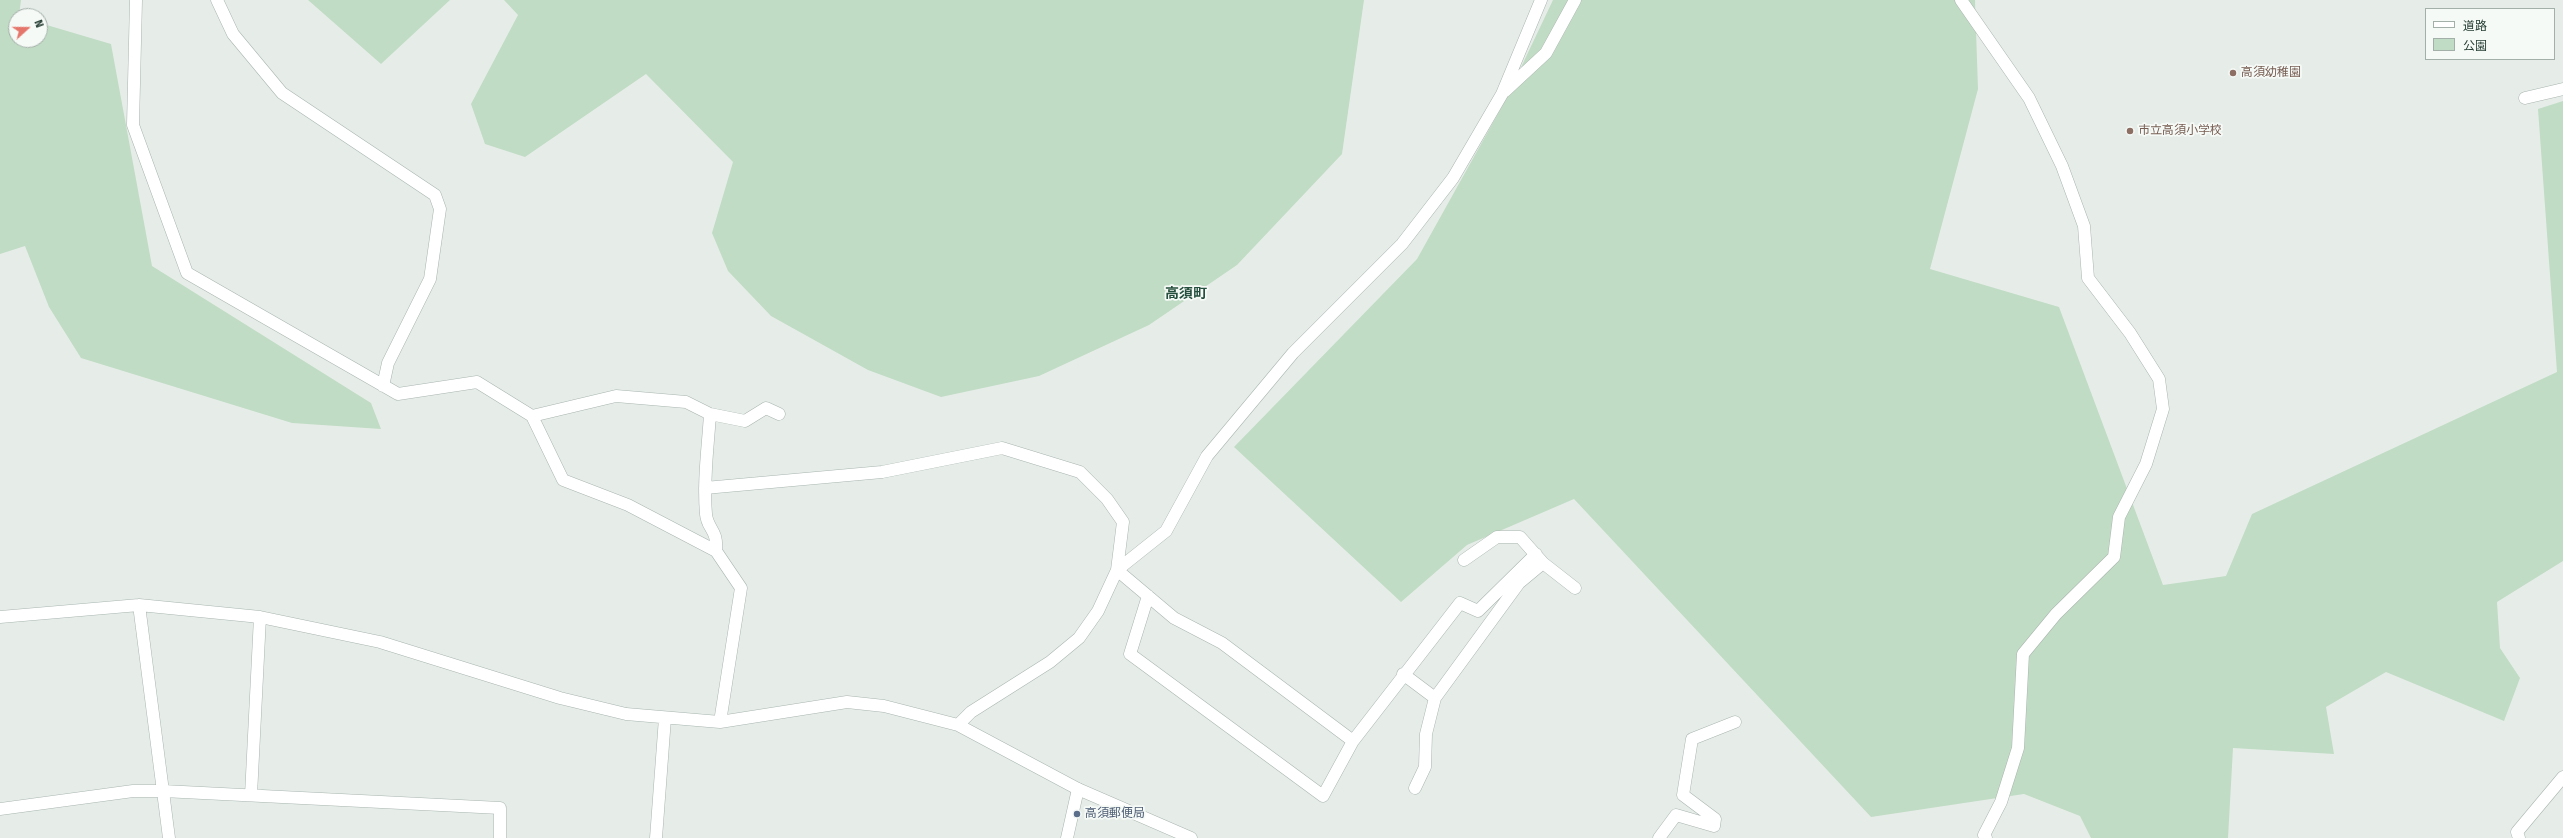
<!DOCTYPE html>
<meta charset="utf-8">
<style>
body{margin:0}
#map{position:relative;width:2563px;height:838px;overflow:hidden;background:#e6ede9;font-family:"Fira Sans","Noto Sans JP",sans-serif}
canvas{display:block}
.legend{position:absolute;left:2425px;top:8px;width:130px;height:52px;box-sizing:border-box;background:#f6faf7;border:1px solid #a3afa9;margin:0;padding:5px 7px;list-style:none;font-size:12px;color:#263e34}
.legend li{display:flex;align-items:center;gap:8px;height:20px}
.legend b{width:20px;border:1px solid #a3afa9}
.north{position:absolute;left:8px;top:8px;width:40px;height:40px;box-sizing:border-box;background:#f6faf7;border:1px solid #a3afa9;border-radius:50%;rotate:69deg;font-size:11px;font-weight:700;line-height:16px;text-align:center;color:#263e34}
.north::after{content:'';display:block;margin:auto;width:14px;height:18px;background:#e5766c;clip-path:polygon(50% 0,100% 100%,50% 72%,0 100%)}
</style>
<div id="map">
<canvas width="2563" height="838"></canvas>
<ul class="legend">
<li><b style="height:5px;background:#fff"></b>道路</li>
<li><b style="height:11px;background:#c1dcc4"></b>公園</li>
</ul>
<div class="north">N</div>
</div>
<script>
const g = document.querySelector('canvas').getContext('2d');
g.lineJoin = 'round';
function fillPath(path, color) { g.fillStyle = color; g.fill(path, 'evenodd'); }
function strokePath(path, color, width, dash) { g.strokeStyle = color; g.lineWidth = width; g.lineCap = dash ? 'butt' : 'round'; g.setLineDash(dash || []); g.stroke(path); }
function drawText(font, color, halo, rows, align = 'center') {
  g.font = font + ' "Fira Sans","Noto Sans JP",sans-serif'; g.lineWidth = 3.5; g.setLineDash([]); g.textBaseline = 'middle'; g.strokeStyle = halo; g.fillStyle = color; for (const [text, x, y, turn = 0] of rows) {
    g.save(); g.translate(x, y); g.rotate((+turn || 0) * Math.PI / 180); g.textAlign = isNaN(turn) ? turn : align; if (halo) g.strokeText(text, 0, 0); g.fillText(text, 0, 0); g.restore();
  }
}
const green = new Path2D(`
 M0 0H21L19 16H16V40H40V23L111 44 152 266 371 403 381 429 292 423 81 358 49 307 25 246 0 254Z
 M308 0H450L381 64Z
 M504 0H1364L1342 154 1237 265 1149 325 1039 376 941 397 868 370 771 316 728 271 712 233 733 162 646 74 525 157 485 144 471 104 518 15Z
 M1553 0H1975L1978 89 1930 269 2059 307 2163 585 2226 576 2252 514 2557 372 2538 109 2563 101V561L2497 602 2500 648 2520 678 2504 721 2386 672 2326 707 2334 754 2233 748 2228 838H2091L2080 816 2024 794 1871 817 1574 499 1467 545 1401 602 1234 447 1417 259 1505 101Z`);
const minor = new Path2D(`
 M136 0 133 125 187 273 398 394 477 382 532 416 563 480 628 505 716 551 741 588 720 722
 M217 0 233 34 282 93 435 195 440 209 430 279 388 363 383 386
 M1961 0 2029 98 2062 166 2084 226 2088 278 2130 333 2159 379 2163 409 2146 464 2119 517 2114 557 2056 614 2023 654 2018 748 2001 802 1984 835 1986 838
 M1505 91 1546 53 1575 0
 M2525 98 2563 89
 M710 414C708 447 703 481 706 514 707 529 718 529 716 551
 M532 416 616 396 686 402 710 414 745 421 766 408 779 414
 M705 488 882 472 1002 448 1080 472 1107 499 1123 522 1117 570 1174 618 1222 643 1353 741
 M1464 560 1497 537H1520L1543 563 1575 588
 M1148 596 1130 654 1323 796 1353 741 1460 603 1478 611 1536 554
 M139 605 169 838
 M0 617 139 605 260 617 380 642 560 698 626 714 720 722 847 702 884 706 958 725 1078 789 1191 838
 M1403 674 1435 698
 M958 725 971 712 1050 662 1079 638 1098 611 1117 570 1166 531 1207 456 1293 353 1402 244 1453 178 1502 94 1541 0
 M1415 788 1425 767 1426 734 1435 698 1519 583 1543 563
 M251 795 260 617
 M0 809 133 791H163L500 808V838
 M656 838 665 718
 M1659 838 1676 815 1714 826 1715 819 1683 795 1692 739 1735 722
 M2519 838 2517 832 2563 777`);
const tertiary = new Path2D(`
 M1067 838 1078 789`);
const markers = [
 [2233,73,4,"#8d6e63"],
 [2130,131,4,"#8d6e63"],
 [1077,814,4,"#5c6f8a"]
];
const educationNames = [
 ["高須幼稚園",2241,73],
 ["市立高須小学校",2138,131]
];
const serviceNames = [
 ["高須郵便局",1085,814]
];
const quarterNames = [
 ["高須町",1186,294]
];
fillPath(green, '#c1dcc4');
strokePath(minor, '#a9b5af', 13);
strokePath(tertiary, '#a9b5af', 13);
strokePath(minor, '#fff', 12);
strokePath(tertiary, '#fff', 12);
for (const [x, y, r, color] of markers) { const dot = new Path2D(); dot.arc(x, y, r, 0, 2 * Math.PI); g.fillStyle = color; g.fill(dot); strokePath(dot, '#f6faf7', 1.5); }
drawText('12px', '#785e54', '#f6faf7', educationNames, 'left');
drawText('12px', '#4e5e75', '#f6faf7', serviceNames, 'left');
drawText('bold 14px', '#244e3d', '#f6faf7', quarterNames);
</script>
